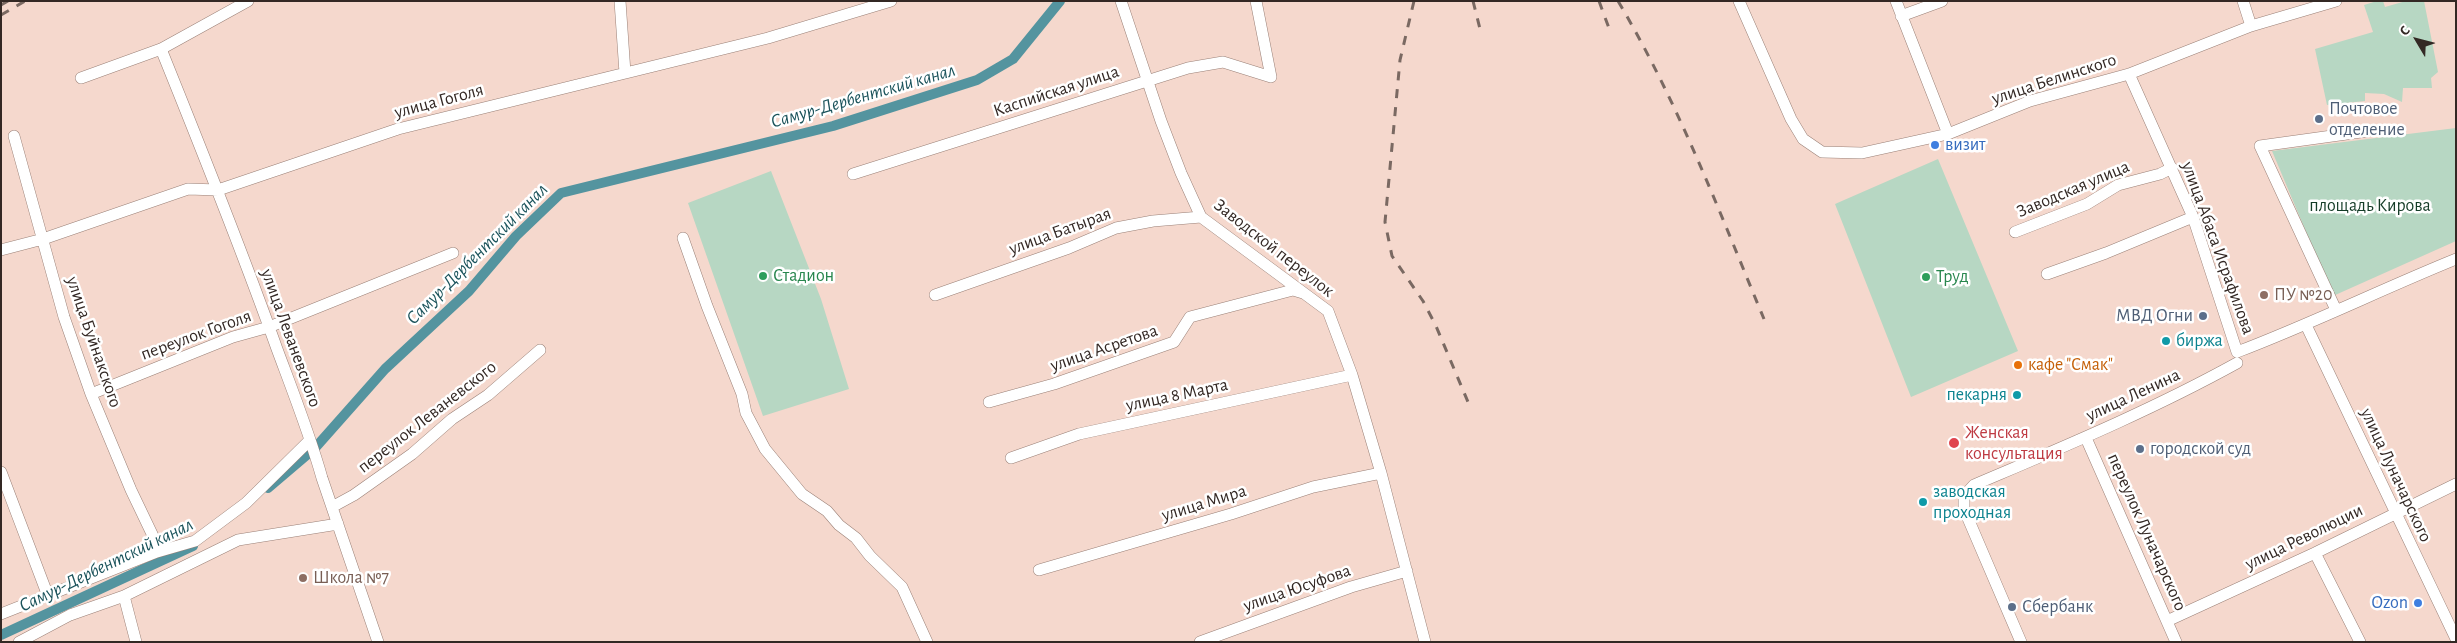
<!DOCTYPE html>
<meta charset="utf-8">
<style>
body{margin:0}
#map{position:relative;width:2457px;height:643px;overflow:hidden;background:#f5d8cd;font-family:"Alegreya Sans",sans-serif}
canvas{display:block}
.frame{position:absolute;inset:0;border:2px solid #332824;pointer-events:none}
.north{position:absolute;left:2392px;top:15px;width:50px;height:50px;-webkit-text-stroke:4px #fff;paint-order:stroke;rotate:307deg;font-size:14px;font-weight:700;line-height:20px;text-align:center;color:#332824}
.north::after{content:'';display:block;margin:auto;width:18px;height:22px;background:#332824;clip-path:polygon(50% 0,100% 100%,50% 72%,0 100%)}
</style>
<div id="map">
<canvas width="2457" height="643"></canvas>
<div class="frame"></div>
<div class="north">С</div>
</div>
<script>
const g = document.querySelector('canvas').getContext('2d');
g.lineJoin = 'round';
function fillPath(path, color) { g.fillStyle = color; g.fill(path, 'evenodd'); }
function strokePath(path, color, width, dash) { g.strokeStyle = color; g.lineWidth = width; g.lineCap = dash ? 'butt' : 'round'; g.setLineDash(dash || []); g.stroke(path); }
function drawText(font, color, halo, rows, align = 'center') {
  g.font = font + ' "Alegreya Sans",sans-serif'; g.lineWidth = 5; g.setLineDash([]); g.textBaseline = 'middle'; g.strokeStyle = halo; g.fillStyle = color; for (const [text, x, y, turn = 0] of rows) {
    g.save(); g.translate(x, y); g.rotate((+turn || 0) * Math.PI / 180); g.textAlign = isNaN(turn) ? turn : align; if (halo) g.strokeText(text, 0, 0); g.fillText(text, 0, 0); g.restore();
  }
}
const green = new Path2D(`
 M2377 1H2383L2385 7 2406 1H2424L2438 72 2431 78 2432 88H2403L2402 102 2384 94 2365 93V101L2327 105 2315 49 2373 32 2364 5Z
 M2456 128V241L2333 296 2272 151Z
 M1938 159 2018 351 1911 397 1835 204Z
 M771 171 821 299 849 389 763 416 688 203Z`);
const canal = new Path2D(`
 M268 488 315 448 385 369 469 291 516 236 561 193 833 126 977 80 1013 59 1060 1
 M1 635 193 546`);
const street = new Path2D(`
 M620 1 625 73
 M1121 1 1161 121 1181 173 1201 217 1328 311 1352 375 1381 473 1425 642
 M1739 1 1791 119 1803 139 1822 152 1862 153 1948 134 2030 101 2129 74 2251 26 2336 1
 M1896 1 1948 134
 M2243 1 2251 26
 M1901 16 1942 1
 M161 49C201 148 241 248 277 349 293 392 310 435 322 478L378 642
 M2129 74 2193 217 2237 352C2311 324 2382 289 2456 259
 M81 78 161 49 248 1
 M14 136 64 317 91 394 131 490 153 536 157 552
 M853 174 1188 68 1223 62 1271 77 1256 1
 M2015 232 2087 204 2118 185 2160 174 2172 168
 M683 238 707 306 742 394 746 413 765 449 802 494 827 511 839 525 856 538 870 556 902 587 927 642
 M1 250 43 239 188 189 218 190 398 129 768 38 891 1
 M2047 274 2106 253 2193 217
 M935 295 1069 248 1116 228 1153 221 1201 217
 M2336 310 2260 146 2368 131
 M2306 325 2456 639
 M91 394 233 337 269 327 453 253
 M989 402 1054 384 1174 342 1190 317 1293 290 1303 293
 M2086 438 2176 642
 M1011 458 1079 434 1352 375
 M1 472 48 596
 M332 507 354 495 412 454 452 419 488 395 540 350
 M2315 553 2360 642
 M1039 570 1231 514 1313 487 1381 473
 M124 596 136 642
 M1 614 157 552 195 541 246 503 310 440
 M2167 621 2315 553 2456 484
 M19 642 70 615 124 596 238 540 338 524
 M1200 642 1351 587 1407 571
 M2021 642 1964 509V496L1974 485C2063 447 2152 410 2237 363`);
const rail = new Path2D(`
 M1414 1 1400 60 1385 222 1392 256 1423 301 1436 326 1468 402
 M1473 1 1481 33
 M1599 1 1610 31
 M1618 1C1678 102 1719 211 1764 319
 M1 5 8 1
 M1 15 25 1`);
const markers = [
 [2319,119,5,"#5c6f8a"],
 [1935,145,5,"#3f7fe0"],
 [763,276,5,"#2e9e5b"],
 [1926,277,5,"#2e9e5b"],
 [2264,295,5,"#8d6e63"],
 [2203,316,5,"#5c6f8a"],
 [2166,341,5,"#0f9aa8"],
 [2018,365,5,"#e8710a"],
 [2017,395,5,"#0f9aa8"],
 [1954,443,6,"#e0444e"],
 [2140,449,5,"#5c6f8a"],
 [1923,502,5,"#0f9aa8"],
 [303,578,5,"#8d6e63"],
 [2418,603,5,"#3f7fe0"],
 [2012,607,5,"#5c6f8a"]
];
const streetNames = [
 ["улица Белинского",2054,79,-18],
 ["Каспийская улица",1056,91,-18],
 ["улица Гоголя",439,101,-15],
 ["Заводская улица",2073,189,-23],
 ["улица Батырая",1060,231,-20],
 ["Заводской переулок",1274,248,38],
 ["улица Абаса Исрафилова",2218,248,70],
 ["переулок Гоголя",196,335,-20],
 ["улица Леваневского",291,338,70],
 ["улица Буйнакского",94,342,71],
 ["улица Асретова",1104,348,-19],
 ["улица 8 Марта",1177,395,-12],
 ["улица Ленина",2133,395,-25],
 ["переулок Леваневского",427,417,-38],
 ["улица Луначарского",2396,475,65],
 ["улица Мира",1204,503,-17],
 ["переулок Луначарского",2147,532,66],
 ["улица Революции",2304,537,-26],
 ["улица Юсуфова",1297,588,-19]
];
const serviceNames = [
 ["Почтовое",2329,109],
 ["отделение",2329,130],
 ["МВД Огни",2193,316,"right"],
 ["городской суд",2150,449],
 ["Сбербанк",2022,607]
];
const shopNames = [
 ["визит",1945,145],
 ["Ozon",2408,603,"right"]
];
const parkNames = [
 ["площадь Кирова",2370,206]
];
const leisureNames = [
 ["Стадион",773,276],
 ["Труд",1936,277]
];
const educationNames = [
 ["ПУ №20",2274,295],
 ["Школа №7",313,578]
];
const cultureNames = [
 ["биржа",2176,341],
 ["пекарня",2007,395,"right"],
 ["заводская",1933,492],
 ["проходная",1933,513]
];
const foodNames = [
 ["кафе \"Смак\"",2028,365]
];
const healthNames = [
 ["Женская",1965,433],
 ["консультация",1965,454]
];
const waterNames = [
 ["Самур-Дербентский канал",863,96,-16],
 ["Самур-Дербентский канал",477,254,-45],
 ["Самур-Дербентский канал",106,565,-26]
];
fillPath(green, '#b7d7c3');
strokePath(canal, '#54949f', 10);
strokePath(street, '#9a8077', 12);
strokePath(street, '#fff', 11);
strokePath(rail, '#7a6962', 3, [9, 9]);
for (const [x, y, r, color] of markers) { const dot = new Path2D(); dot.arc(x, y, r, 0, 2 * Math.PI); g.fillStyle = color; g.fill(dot); strokePath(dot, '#fff', 2); }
drawText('18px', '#332824', '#fff', streetNames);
drawText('18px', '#4e5e75', '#fff', serviceNames, 'left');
drawText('18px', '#366cbe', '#fff', shopNames, 'left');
drawText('18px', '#143c27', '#fff', parkNames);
drawText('18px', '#27864d', '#fff', leisureNames, 'left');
drawText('18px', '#785e54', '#fff', educationNames, 'left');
drawText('18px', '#0d838f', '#fff', cultureNames, 'left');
drawText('18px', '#c56008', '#fff', foodNames, 'left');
drawText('18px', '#be3a42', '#fff', healthNames, 'left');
drawText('italic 19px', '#1b535b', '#fff', waterNames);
</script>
